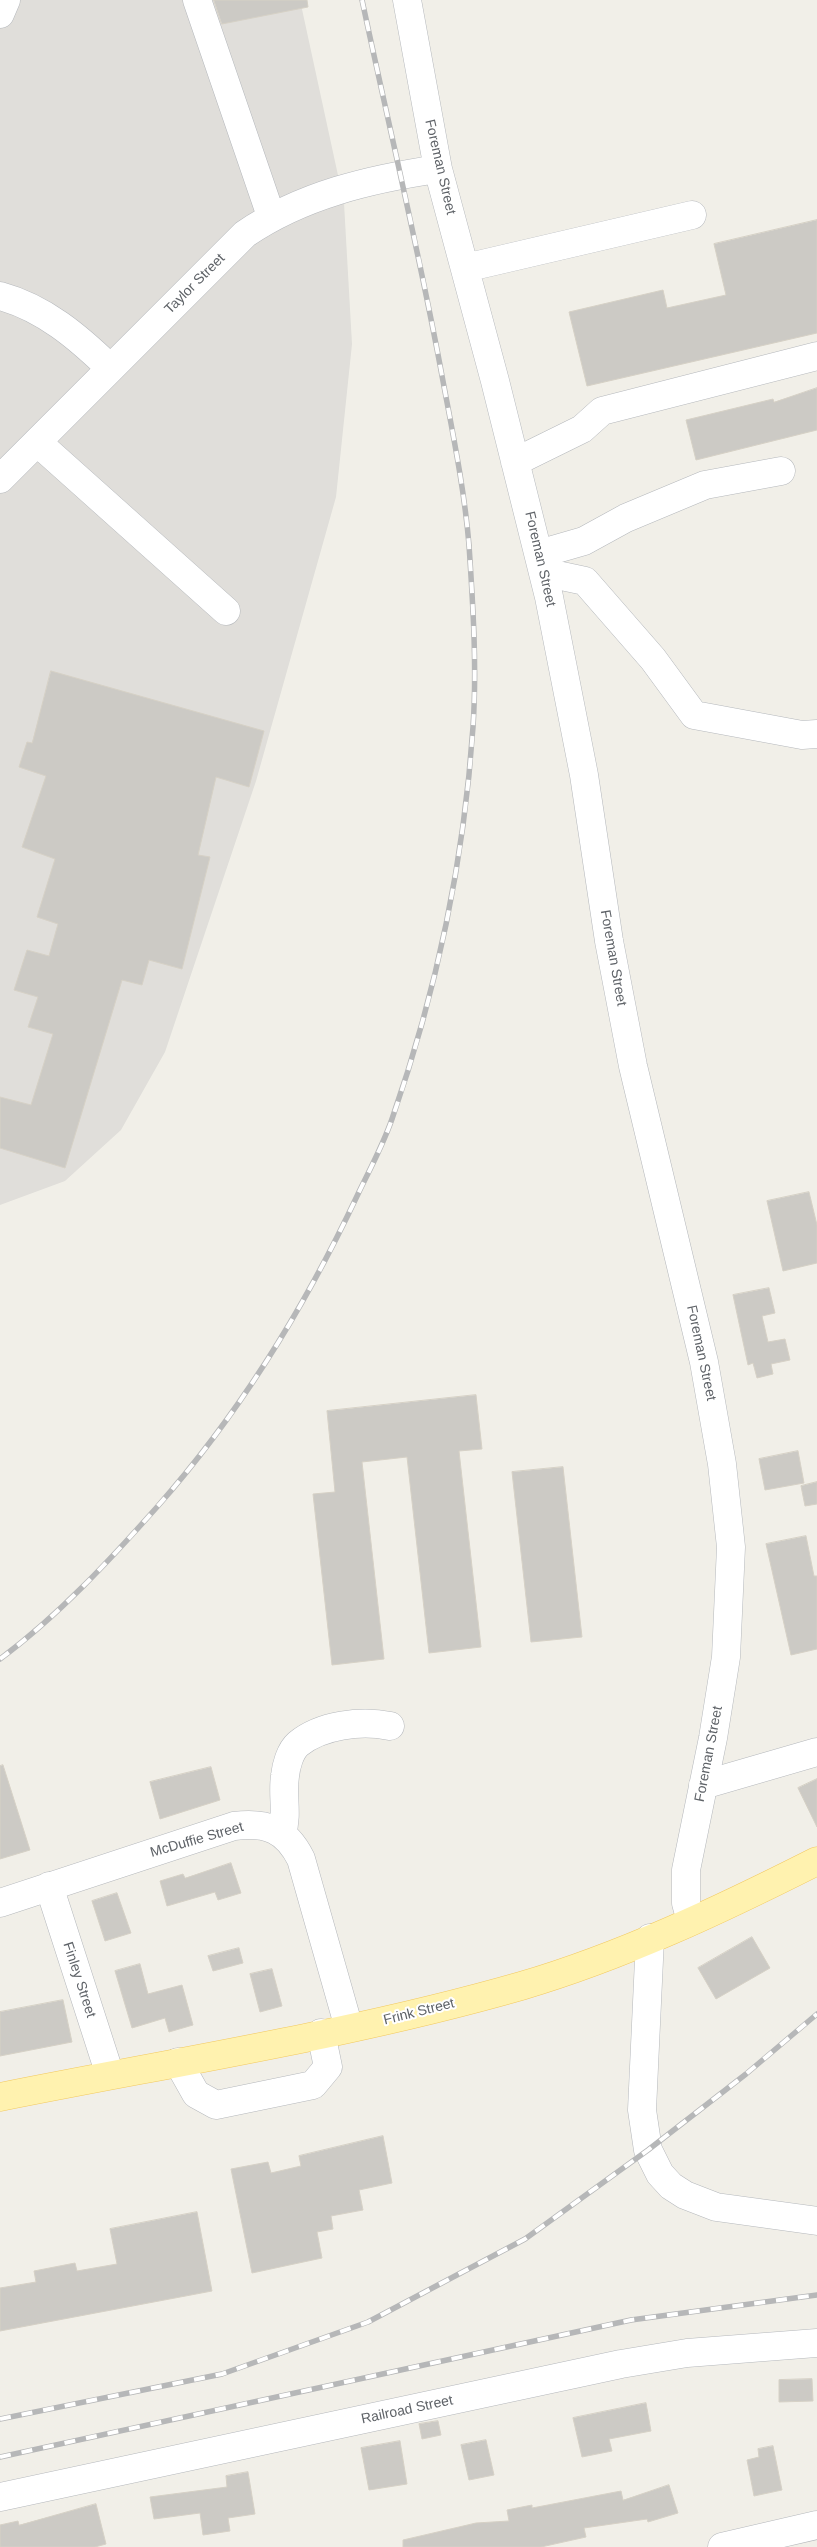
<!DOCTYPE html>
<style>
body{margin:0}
canvas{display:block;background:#f1efe8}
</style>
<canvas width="817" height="2547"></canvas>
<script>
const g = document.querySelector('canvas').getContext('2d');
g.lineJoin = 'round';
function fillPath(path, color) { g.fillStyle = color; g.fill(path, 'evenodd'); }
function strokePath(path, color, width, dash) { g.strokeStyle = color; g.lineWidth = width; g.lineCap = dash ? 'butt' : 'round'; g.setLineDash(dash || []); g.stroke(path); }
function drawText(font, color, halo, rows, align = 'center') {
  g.font = font + ' Arial,sans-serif'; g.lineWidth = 4; g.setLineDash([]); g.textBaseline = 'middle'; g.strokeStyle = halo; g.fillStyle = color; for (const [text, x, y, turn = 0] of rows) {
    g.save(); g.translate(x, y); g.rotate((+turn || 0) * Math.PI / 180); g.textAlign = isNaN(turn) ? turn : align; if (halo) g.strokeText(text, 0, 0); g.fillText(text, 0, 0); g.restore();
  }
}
const industrial = new Path2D(`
 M0 0H300L344 203 352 344 336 497 256 781 165 1052 121 1130 65 1181 0 1205Z`);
const building = new Path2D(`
 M214 0H307L308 7 222 24Z
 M817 220V333L587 386 569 312 663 290 667 308 726 295 714 244Z
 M817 388V430L696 460 686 420 773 399 774 402Z
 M51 671 264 731 249 787 216 777 198 855 210 857 182 969 149 960 142 985 122 980 65 1168 0 1148V1097L31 1105 53 1034 28 1027 38 997 14 990 27 950 49 956 58 924 37 917 55 859 22 847 46 776 19 767 27 742 32 743Z
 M809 1192 817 1225V1263L783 1271 767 1201Z
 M769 1288 775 1313 762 1316 768 1342 785 1339 790 1360 771 1364 773 1374 757 1378 753 1363 748 1365 733 1295Z
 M476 1395 482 1449 459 1451 481 1647 429 1653 407 1457 362 1462 384 1659 332 1665 313 1494 335 1492 327 1411Z
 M798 1451 804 1483 765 1490 759 1459Z
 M563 1467 582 1637 531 1642 512 1472Z
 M817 1482V1504L805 1506 801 1486Z
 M806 1536 814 1576H817V1649L791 1655 766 1544Z
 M3 1765 30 1850 0 1859V1766Z
 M211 1767 220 1800 160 1819 150 1782Z
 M817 1779V1827L798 1788Z
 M231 1863 241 1893 218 1900 215 1892 167 1906 160 1881 183 1874 185 1878Z
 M117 1893 131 1933 105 1941 92 1901Z
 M752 1937 770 1968 716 1999 698 1968Z
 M239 1948 243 1963 213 1971 208 1956Z
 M140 1964 148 1994 182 1985 193 2025 169 2032 165 2018 132 2028 115 1971Z
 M272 1969 282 2006 260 2012 250 1974Z
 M63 2000 72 2042 0 2056V2012Z
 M383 2136 392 2183 359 2190 363 2210 331 2216 333 2229 317 2232 322 2258 252 2273 231 2169 268 2162 271 2173 301 2166 299 2156Z
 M197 2212 212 2291 0 2331V2288L36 2282 34 2271 75 2263 77 2271 117 2264 110 2229Z
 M812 2379 813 2401 779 2402V2380Z
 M646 2403 651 2431 609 2439 612 2451 582 2457 573 2418Z
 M438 2421 441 2435 422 2439 419 2424Z
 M486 2440 494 2475 469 2480 461 2445Z
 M400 2441 407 2484 369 2490 361 2448Z
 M773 2446 782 2490 754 2496 747 2460 759 2457 758 2449Z
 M248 2472 255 2514 228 2518 230 2531 203 2535 200 2513 154 2519 150 2497 227 2487 226 2476Z
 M669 2485 678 2513 648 2522 647 2519 584 2528 586 2537 541 2547H403V2540L476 2523 509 2521 507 2510 532 2505V2508L621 2491 623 2500Z
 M96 2504 106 2544 95 2547H0V2525L18 2521 19 2525Z`);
const minor = new Path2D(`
 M197 0 271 216
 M407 0 438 169 495 381 549 597 584 775 609 941 633 1066 704 1362 722 1464 731 1547 726 1657 713 1738 686 1870V1903L691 1921
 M0 14 6 0
 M465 268 692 215
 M0 296C44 308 78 337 110 368
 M37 442 226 611
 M515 462 582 429 602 411 817 356
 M0 479 245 234C302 195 370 179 438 169
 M539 554 584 541 626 518 705 485 781 471
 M543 572 585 581 653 659 694 715 802 735 817 734
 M703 1785 817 1752
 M282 1833C288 1815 282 1795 285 1776 286 1766 290 1751 298 1744 321 1725 361 1720 390 1726
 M49 1886 110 2075
 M0 1903 234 1826C267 1822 286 1829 301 1859L349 2028
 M650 1938 642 2110 648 2150 660 2174 671 2186 685 2195 716 2207 817 2221
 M178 2062 196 2094 216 2105 313 2085 328 2067 321 2033
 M0 2497 621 2364 687 2353 817 2343
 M722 2547 817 2525`);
const major = new Path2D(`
 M0 2097C174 2062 350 2035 521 1986 623 1956 722 1909 817 1861`);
const rail = new Path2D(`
 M0 1659C58 1616 110 1560 157 1507 240 1413 305 1307 358 1194 370 1169 383 1145 392 1119 436 993 464 861 473 727 477 667 473 605 469 545 464 485 451 425 440 365 417 243 388 122 362 0
 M0 2419 222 2374 368 2322 525 2239 648 2150 746 2074 817 2014
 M0 2457 631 2320 817 2295`);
const streetNames = [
 ["Foreman Street",440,167,77],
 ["Taylor Street",195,284,-45],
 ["Foreman Street",540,559,77],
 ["Foreman Street",613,958,80],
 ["Foreman Street",701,1353,78],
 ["Foreman Street",709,1754,-79],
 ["McDuffie Street",197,1840,-16],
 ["Finley Street",79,1980,72],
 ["Frink Street",419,2012,-14],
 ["Railroad Street",407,2410,-12]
];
fillPath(industrial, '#e0deda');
fillPath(building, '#cccac5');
strokePath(building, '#d6d1c6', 1);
strokePath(minor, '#b5b8bc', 29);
strokePath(major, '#f2c960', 29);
strokePath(minor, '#fff', 28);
strokePath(major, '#fff2af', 28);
strokePath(rail, '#b6b7b8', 5.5);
strokePath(rail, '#fff', 4, [11]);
drawText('14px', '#5f6368', '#fff', streetNames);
</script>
